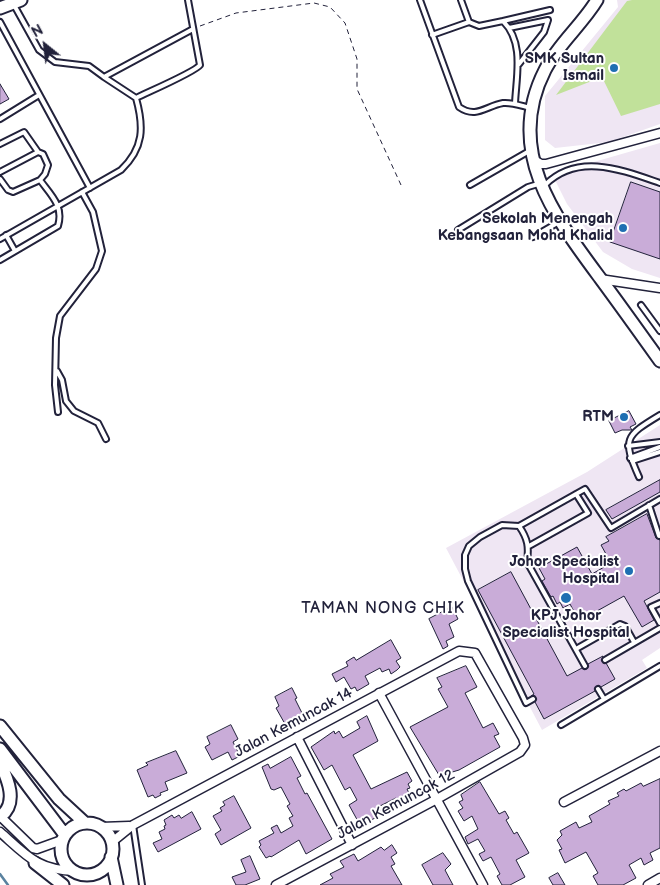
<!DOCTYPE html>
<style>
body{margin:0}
#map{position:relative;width:660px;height:885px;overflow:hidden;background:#fff;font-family:"Balsamiq Sans",sans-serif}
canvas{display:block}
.north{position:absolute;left:20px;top:20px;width:50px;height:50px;-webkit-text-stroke:4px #fff;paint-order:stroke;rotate:331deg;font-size:14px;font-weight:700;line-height:20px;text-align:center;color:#22223b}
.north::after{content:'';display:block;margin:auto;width:18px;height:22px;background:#22223b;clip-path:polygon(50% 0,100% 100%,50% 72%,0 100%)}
</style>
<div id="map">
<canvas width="660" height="885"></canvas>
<div class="north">N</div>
</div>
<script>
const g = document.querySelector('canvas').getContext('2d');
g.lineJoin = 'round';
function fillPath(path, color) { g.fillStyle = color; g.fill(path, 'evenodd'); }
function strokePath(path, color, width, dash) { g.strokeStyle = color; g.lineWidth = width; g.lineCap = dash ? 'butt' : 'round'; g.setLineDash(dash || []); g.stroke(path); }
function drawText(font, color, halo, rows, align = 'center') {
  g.font = font + ' "Balsamiq Sans",sans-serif'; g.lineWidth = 4; g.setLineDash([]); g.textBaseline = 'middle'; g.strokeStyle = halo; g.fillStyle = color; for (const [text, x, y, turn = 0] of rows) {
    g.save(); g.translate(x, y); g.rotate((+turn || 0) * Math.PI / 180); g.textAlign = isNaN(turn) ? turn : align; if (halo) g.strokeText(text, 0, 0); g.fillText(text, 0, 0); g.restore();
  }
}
const built = new Path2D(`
 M617 0H660V124L609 142 555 148 545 140V96L618 7Z
 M660 143V278L632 269 603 252 567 204 552 174Z
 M660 425V648L642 660 647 668 542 730 446 548 587 472Z`);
const green = new Path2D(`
 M632 0H660V104L621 116 602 77 556 95 627 1Z`);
const stream = new Path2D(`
 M0 874 8 885`);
const building = new Path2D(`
 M0 84 9 99 0 104Z
 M631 182 660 192V259L610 242Z
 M629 411 636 424 630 427 632 430H622L615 433 609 421Z
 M660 480V492L612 519 606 510Z
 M647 514 656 538 660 540V592L644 601 654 620 642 627 624 596 579 621 570 604 563 608 560 602 557 604 553 596 551 597 542 581 545 579 539 568 577 547 592 574 611 563 601 545 609 541 606 537Z
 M511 572 567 676 582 668 587 669 588 664 603 656 602 661 606 663 615 679 601 687 597 686 595 691 544 719 535 702 536 698 531 696 534 694 478 590Z
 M452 607 458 619 449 624 454 637 446 641 448 646 443 649 429 619Z
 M391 640 401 658 396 661 400 667 397 670 391 674 389 669 382 672 380 668 365 676 369 684 357 691 355 687 351 689 344 677 336 682 332 674 348 666 346 662 354 657 356 660Z
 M466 666 477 687 465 693 483 728 493 723 499 734 494 736 500 747 459 770 449 773 448 771 439 775 410 727 448 707 438 689 442 687 437 678Z
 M292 688 297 698 295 699 303 715 285 724 276 708 279 706 275 697Z
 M367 716 378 741 353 755 371 789 407 772 412 781 408 784 410 788 407 789 411 797 399 803 396 798 380 806 384 814 360 825 349 805 357 800 350 787 345 790 332 765 324 770 311 747 334 731 335 734 339 731 343 738 360 728 357 722Z
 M231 725 238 739 233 742 240 756 232 760 228 752 212 760 205 747 210 744 207 737Z
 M176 751 187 773 165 782 168 790 160 793 161 795 155 798 153 795 148 797 137 770 148 765 146 763Z
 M291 757 301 776 297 778 305 794 307 793 332 839 306 854 299 840 271 857 270 856 266 858 259 847 261 845 259 841 274 833 271 828 277 825 281 833 293 826 289 818 293 816 287 806 290 804 281 787 274 790 271 789 262 767 268 764 270 768Z
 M660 779V848L650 853 653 860 644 865 641 858 629 865 636 878 623 885H598L593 876 598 873 586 852 565 863 559 850 562 849 557 840 562 835 560 831 576 822 579 828 592 822 589 816 610 804 608 801 619 796 617 793 624 789 626 791 641 783 643 786Z
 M480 782 499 814 505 811 509 818 506 820 514 834 517 832 529 853 516 860 525 877 510 885H502L497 876 500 874 491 857 483 861 479 854 485 851 478 839 468 844 465 837 478 829 472 816 464 821 458 811 463 808 459 802 463 800 461 795Z
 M234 796 251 828 221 845 215 834 221 830 213 816 222 811 220 808 225 805 223 802Z
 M192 812 201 829 158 852 153 843 162 839 159 832 165 829 164 826 166 825 164 820 172 815 174 818 179 815 181 818Z
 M392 845 397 853 391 857 395 864 391 866 402 885H320L333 878 330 874 344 867 340 861 354 854 358 861 381 847 384 850Z
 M443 853 451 864 445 870 453 885H433L422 865Z
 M250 856 260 879 245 885H236L232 877 246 872 241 860Z
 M558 873 565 885H553L549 878Z`);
const path = new Path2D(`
 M200 26 236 13 314 3 330 7 345 23 357 59V89L401 185`);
const lane = new Path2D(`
 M420 0 459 107C476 119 486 106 503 103 512 102 522 106 531 108
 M461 0 469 22
 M14 5 39 50 55 62 89 66 104 77 193 29
 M503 21 550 10
 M0 22 90 188
 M509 28 548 20 544 32 519 64
 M432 35 469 22 479 26 503 21C525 43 516 77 515 104
 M136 98C148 92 195 72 200 65L188 0
 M0 119 39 95
 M0 144 24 132 38 152
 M0 172 38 152 43 154 48 165 45 174 40 180C51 195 64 206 58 226L0 260
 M0 179 8 190 13 192 40 180
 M470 185 531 150
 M545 185C578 152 622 170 660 183
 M458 230 528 187 538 184
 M6 235 15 251
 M533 237 559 222
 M0 239 121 170C144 148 144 127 136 98L104 77
 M641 305 660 331
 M57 371 62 380 66 401 74 411 98 423 106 439
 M58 412 55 385 56 338 60 316 96 269 102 251 93 212 82 192
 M628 446 660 442
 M630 458 660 447
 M632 461 660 452
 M639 477C622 439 625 436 660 415
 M649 505 659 536
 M519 526C528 539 529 547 527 562L585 666
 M529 546 588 513 576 494
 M660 603 651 607 660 623
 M576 649 620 624 625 626 634 642
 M605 660 660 628
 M598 689 604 699
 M533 699 526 703 468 581 465 569V555L469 546 480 537 502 525 519 526 585 489 611 528 660 499
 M561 725 660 666
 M133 825 142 885`);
const street = new Path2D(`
 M534 160 541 164H546L660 133
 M600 279 660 288
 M379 693 483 885
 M297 737 352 845
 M564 802 660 751
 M0 816 33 848 37 849 62 840
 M101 827 129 826
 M0 832C26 855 37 870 75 871
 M112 842 133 825 459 651 475 653 523 738 525 745 520 752 437 799 276 885
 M648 885 660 878`);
const secondary = new Path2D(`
 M597 0C582 25 558 44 545 70 504 150 554 216 600 278 620 305 640 333 660 361
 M0 8 21 0
 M0 726 59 799 85 823
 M0 749 65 835
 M0 762C8 780 18 803 1 816
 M61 849a26 26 0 1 1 52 0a26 26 0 1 1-52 0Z
 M111 857 117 885
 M35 863 63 885`);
const markers = [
 [614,68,5,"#1f6fb2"],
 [623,228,5,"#1f6fb2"],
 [624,417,5,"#1f6fb2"],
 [629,571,5,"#1f6fb2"],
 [566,598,6,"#1f6fb2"]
];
const poiNames = [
 ["SMK Sultan",604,59],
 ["Ismail",604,76],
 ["Sekolah Menengah",613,219],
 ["Kebangsaan Mohd Khalid",613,236],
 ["RTM",614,417],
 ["Johor Specialist",619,562],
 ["Hospital",619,579],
 ["KPJ Johor",566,616,"center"],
 ["Specialist Hospital",566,633,"center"]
];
const streetNames = [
 ["Jalan Kemuncak 14",294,723,-28],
 ["Jalan Kemuncak 12",396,805,-28]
];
const neighbourhoodNames = [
 ["TAMAN NONG CHIK",383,609]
];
fillPath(built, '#efe6f3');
fillPath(green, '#c1e19a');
strokePath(stream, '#5a829f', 2.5);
fillPath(building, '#c9acd8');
strokePath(building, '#22223b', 1);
strokePath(lane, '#22223b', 8);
strokePath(street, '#22223b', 11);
strokePath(secondary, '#22223b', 15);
strokePath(path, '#22223b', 1, [5, 4]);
strokePath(lane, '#fff', 4);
strokePath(street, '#fff', 8);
strokePath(secondary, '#fff', 11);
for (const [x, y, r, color] of markers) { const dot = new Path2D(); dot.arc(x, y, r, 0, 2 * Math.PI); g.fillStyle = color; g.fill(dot); strokePath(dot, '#fff', 2); }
drawText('bold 15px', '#22223b', '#fff', poiNames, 'right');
drawText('15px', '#22223b', '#fff', streetNames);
g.letterSpacing = '1px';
drawText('16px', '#22223b', '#fff', neighbourhoodNames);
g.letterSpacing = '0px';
</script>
